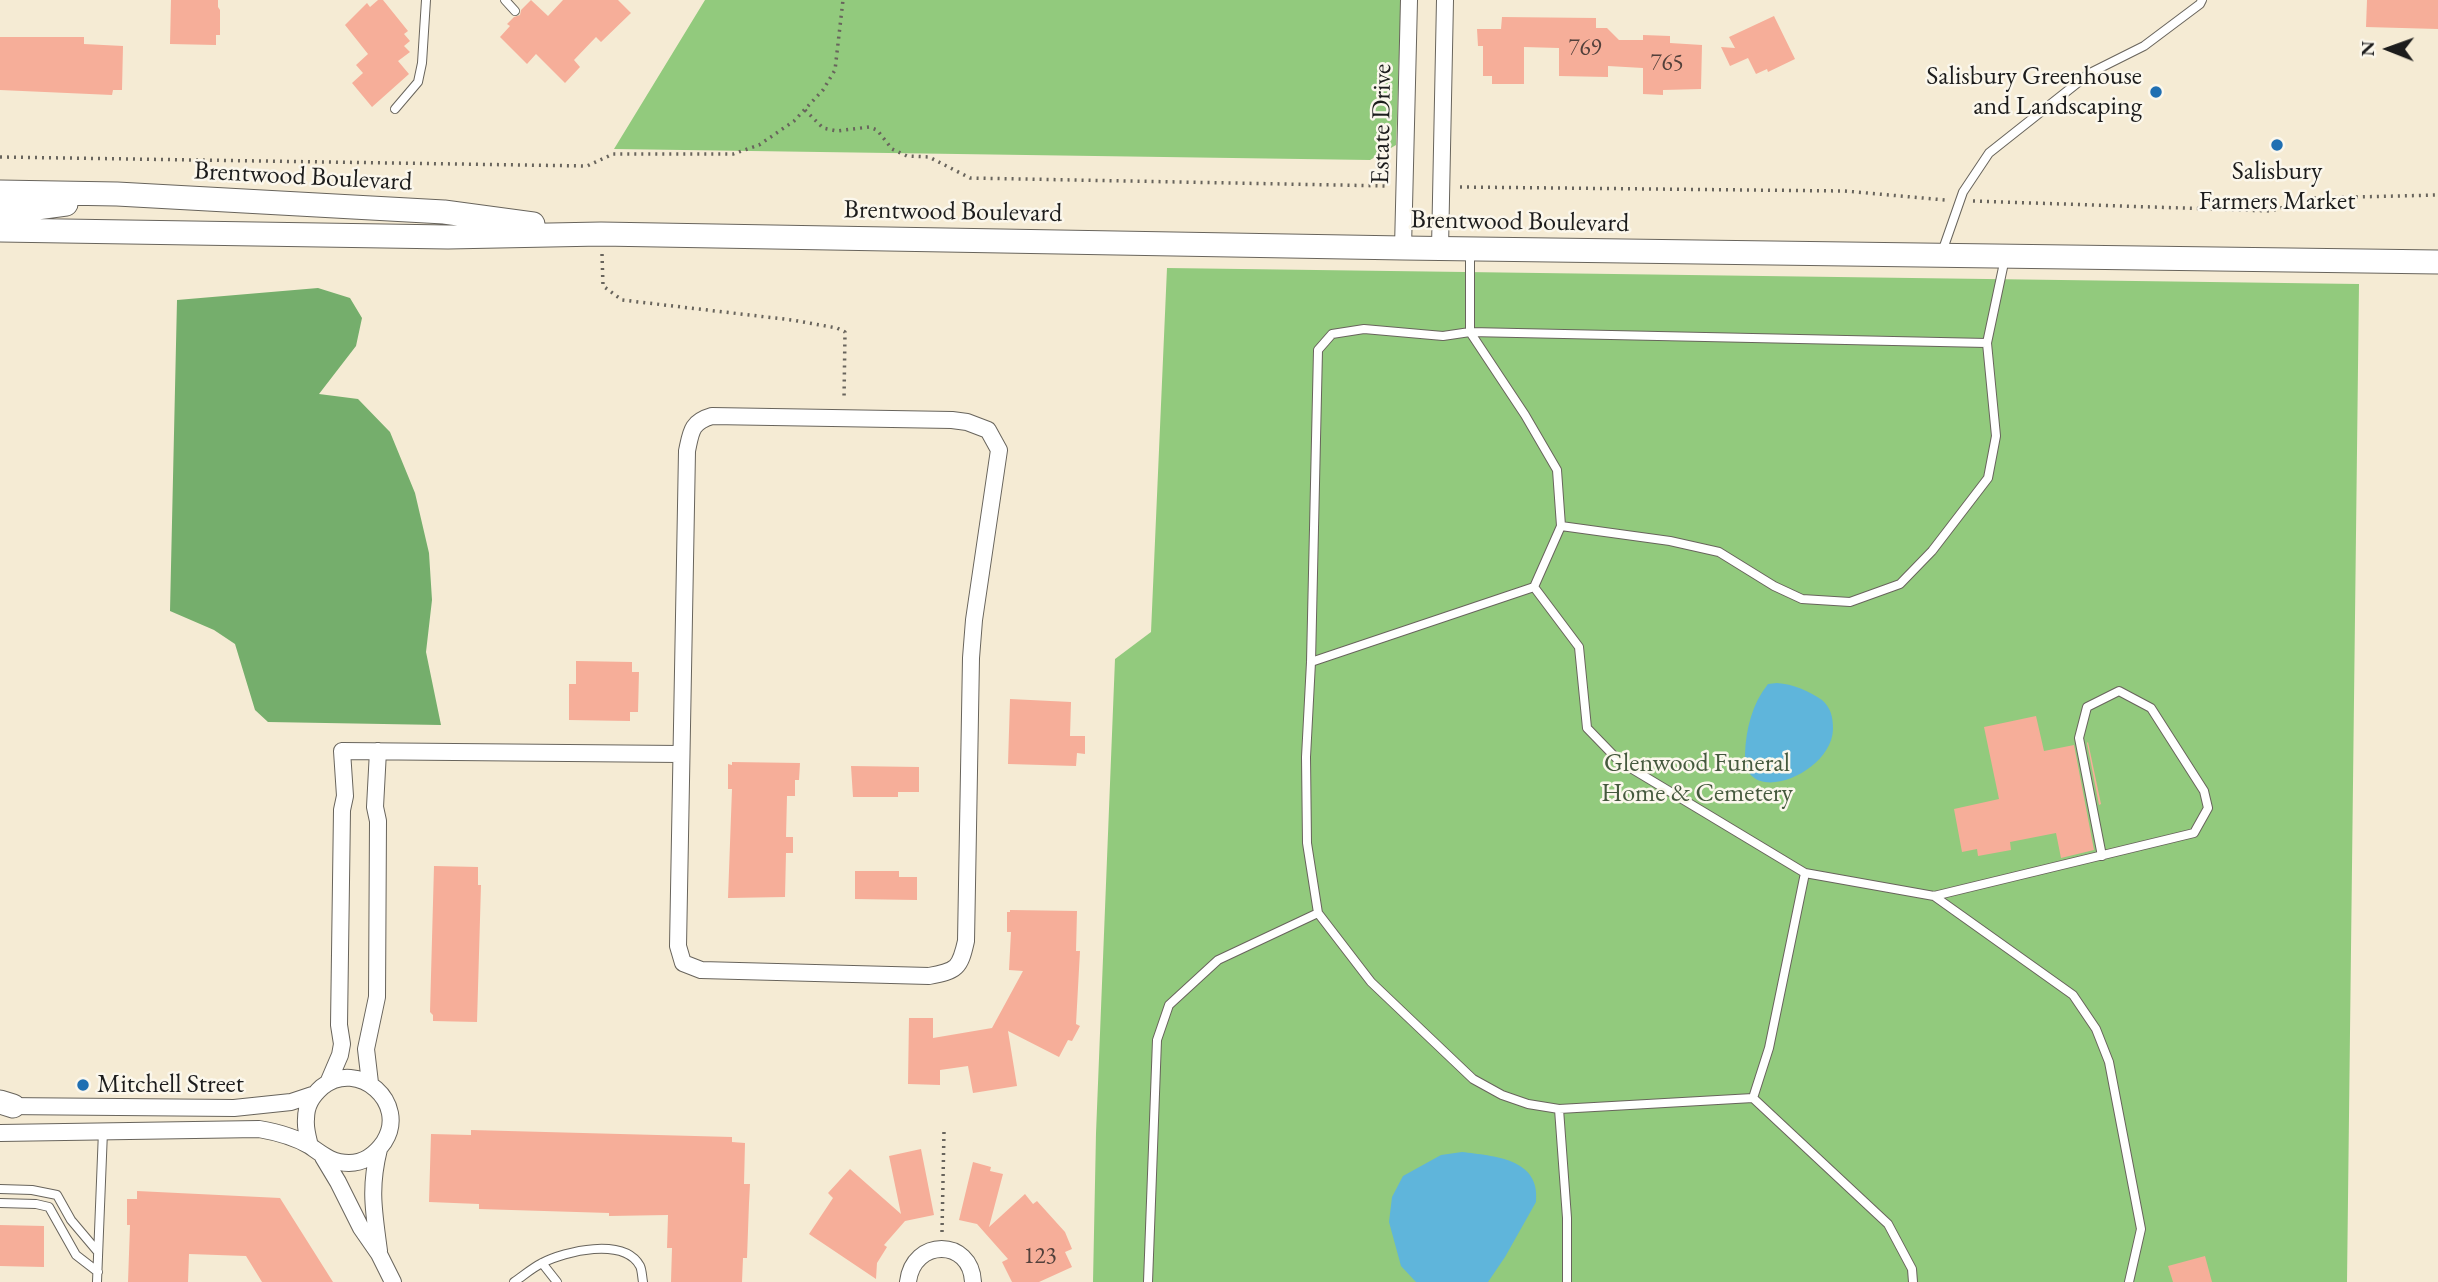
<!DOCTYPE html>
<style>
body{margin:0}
#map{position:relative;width:2438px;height:1282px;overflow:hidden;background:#f5ebd4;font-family:"EB Garamond",serif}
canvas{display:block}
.north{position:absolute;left:2354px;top:14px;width:70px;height:70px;-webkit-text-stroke:5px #fbf7ec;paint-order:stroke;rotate:271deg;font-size:19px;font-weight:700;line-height:28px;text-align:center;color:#1c1c1c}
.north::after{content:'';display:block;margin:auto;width:24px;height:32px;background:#1c1c1c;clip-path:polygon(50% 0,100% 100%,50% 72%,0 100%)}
</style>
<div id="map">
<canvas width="2438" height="1282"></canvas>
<div class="north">N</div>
</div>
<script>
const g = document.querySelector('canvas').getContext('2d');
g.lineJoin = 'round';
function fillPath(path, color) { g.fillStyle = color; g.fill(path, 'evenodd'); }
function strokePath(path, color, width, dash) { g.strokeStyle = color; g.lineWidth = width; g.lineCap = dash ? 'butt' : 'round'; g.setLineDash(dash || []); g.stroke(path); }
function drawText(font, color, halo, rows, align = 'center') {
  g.font = font + ' "EB Garamond",serif'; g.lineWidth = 5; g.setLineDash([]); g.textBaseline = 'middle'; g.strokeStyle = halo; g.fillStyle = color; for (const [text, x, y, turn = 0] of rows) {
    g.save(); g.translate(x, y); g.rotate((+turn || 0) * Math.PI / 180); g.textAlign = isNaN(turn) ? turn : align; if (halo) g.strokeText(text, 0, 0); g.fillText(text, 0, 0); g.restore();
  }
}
const green = new Path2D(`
 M705 0H1401L1396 145 1370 160 614 149Z
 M1167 268 2359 284 2347 1282H1093L1096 1133 1115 659 1151 632Z`);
const forest = new Path2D(`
 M318 288 350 298 362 318 356 346 319 394 358 399 390 432 415 493 429 553 432 600 426 652 441 725 268 722 255 710 235 644 214 630 170 611 177 300Z`);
const water = new Path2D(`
 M1777 683C1793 684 1809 691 1822 700 1831 708 1833 717 1833 729 1832 775 1742 809 1745 754 1746 729 1752 704 1768 684Z
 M1462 1152C1493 1156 1541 1158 1536 1202L1505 1257 1488 1282H1416L1401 1266 1389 1222 1392 1197 1403 1176 1441 1155Z`);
const building = new Path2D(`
 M171 0H218V7L220 10V35H216V45L170 44Z
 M378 0H383L408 31 404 34 410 41 404 46 410 52 398 61 409 74 372 107 352 83 363 73 356 65 368 54 345 25 367 3 370 7Z
 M531 0 548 16 563 0H618L631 13 601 42 596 37 574 60 580 67 565 83 536 54 527 64 500 37 510 26 507 24 514 17 520 15 521 10Z
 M2367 0H2438V29L2366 27Z
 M1774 16 1795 59 1768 72 1767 69 1756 74 1748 58 1730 66 1721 47 1735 48 1729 37Z
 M1502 17 1596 18V28H1607L1619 40H1643V35L1670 36V43L1702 45 1701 89 1663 90V95L1643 94V68L1608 66V77L1559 76V48L1524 47V84H1492V76H1483V46H1478L1477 29H1501Z
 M0 37H84V44L123 46 122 90H113L112 95 0 90Z
 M576 661 632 662V672H639L638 712H630V721L569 720V684H576Z
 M1010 699 1071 702 1070 736H1085V754L1077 753 1076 766 1008 764Z
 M2036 716 2044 751 2074 745 2094 850 2061 858 2056 833 2010 842 2011 850 1978 856 1977 849 1962 852 1954 809 1999 799 1984 727Z
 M2088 742 2101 804 2099 805 2087 743Z
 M732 762 800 763 799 780H795V796H787L786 837H793V853H786L785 897 728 898 732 789H728V764L732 765Z
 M851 766 919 767V792H898V797H853Z
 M434 866 478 867V885H481L477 1022 433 1021V1015L430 1012Z
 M855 871H899V877H917V900L855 899Z
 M1010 910 1077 911 1076 951H1080L1076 1024 1080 1026 1072 1041 1068 1040 1059 1057 1008 1031 1017 1086 973 1093 968 1066 940 1070V1085L908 1084 909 1018H933V1038L992 1028 1023 971 1009 970 1011 932H1007V912H1010Z
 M471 1130 732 1137V1142L745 1143 744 1184H750L749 1203 747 1258H743L742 1282H671L672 1248H667L668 1215 609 1216V1213L479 1209V1204L429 1202 431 1134 471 1135Z
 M921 1149 934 1215 905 1221 884 1245 887 1247 877 1263 876 1279 809 1234 833 1198 828 1193 850 1169 901 1214 889 1156Z
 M973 1162 991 1167 990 1171 1003 1174 989 1227 1025 1194 1033 1204 1037 1201 1065 1232 1072 1249 1065 1252 1072 1267 1039 1282H1012L1002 1262 1008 1259 977 1224 959 1220Z
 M137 1191 280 1198 333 1282H262L246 1256 189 1254 188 1282H128L130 1225H127V1199H137Z
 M0 1225 44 1226V1267L0 1266Z
 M2205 1256 2212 1282H2173L2168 1266Z`);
const path = new Path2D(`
 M805 110 823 128 837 131 869 127 877 130 892 149 907 156 929 157 970 178 1389 186
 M0 157 587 166 613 154H733L759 145 794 121 823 90 835 70 843 0
 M1460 187 1845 191 1945 200
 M1973 201 2271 211 2314 198 2438 195
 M602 254 603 286 622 300 792 320 837 328 845 332 844 400
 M942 1232 944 1131`);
const lane = new Path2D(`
 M505 0 515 11
 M395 109 418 82 422 63 426 0
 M1942 252 1963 192 1989 153 2090 73 2144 46 2200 4 2202 0
 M1561 526 1670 541 1719 552 1774 586 1802 599 1850 602 1900 584 1932 551 1988 478 1996 436 1987 343 2005 258
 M1534 587 1579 647 1587 728 1619 761 1805 873 1934 896 2194 833 2208 808 2204 791 2151 708 2119 691 2087 707 2079 738 2102 856
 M1311 662 1534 587 1561 526 1557 470 1525 415 1470 332V250
 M1805 873 1769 1048 1753 1098 1559 1109 1528 1104 1502 1095 1473 1079 1371 982 1318 913 1307 843 1306 757 1311 662 1318 350 1332 334 1364 329 1443 336 1470 332 1987 343
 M1934 896 2073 995 2096 1029 2109 1062 2141 1229 2129 1282
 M1753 1098 1888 1224 1912 1269 1913 1282
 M1559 1109 1567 1218V1282
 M0 1189 32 1190 57 1195 71 1220 98 1252
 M0 1203 36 1204 49 1207 76 1255 98 1272
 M542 1263 557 1282
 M97 1282 103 1131
 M514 1282C523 1276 532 1268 542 1263 565 1251 624 1237 640 1266 642 1270 642 1277 643 1282
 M1148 1282 1157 1040 1169 1005 1218 960 1318 913`);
const street = new Path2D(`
 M1403 248 1409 0
 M1440 248 1445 0
 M712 416 952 420 967 422 988 430 999 450 974 620 971 658 966 941C960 968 957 971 929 976L701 970 683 963 678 946 687 451C691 432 691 422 712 416Z
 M328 1083 340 1055 342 1044 339 1025 342 810 345 796 342 751 680 754
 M370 1083 366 1049 377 997 378 821 375 807 378 751
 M4 1106 234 1108 291 1102 312 1095
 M0 1133 259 1129C276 1132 295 1137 310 1146 323 1155 332 1163 349 1163 364 1163 375 1155 384 1142 409 1103 358 1058 322 1087 312 1096 306 1105 306 1119 305 1128 308 1138 310 1146
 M379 1149C369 1189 374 1212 379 1251
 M323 1157 338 1182 361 1228 379 1254 393 1282
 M908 1282C913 1238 971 1238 973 1282`);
const secondary = new Path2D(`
 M0 192 117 194 444 212 533 224
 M0 213 66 204
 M0 230 448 237 601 234 1403 248 2438 262
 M0 1102 13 1106`);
const markers = [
 [2156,92,7,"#1f6fb2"],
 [2277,145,7,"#1f6fb2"],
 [83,1085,7,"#1f6fb2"]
];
const numberNames = [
 ["769",1585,49],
 ["765",1667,64],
 ["123",1040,1257]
];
const poiNames = [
 ["Salisbury Greenhouse",2142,77],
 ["and Landscaping",2142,107],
 ["Salisbury",2277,172,"center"],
 ["Farmers Market",2277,202,"center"],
 ["Mitchell Street",97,1085,"left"]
];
const streetNames = [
 ["Estate Drive",1382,124,-89],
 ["Brentwood Boulevard",303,177,3],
 ["Brentwood Boulevard",953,212,1],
 ["Brentwood Boulevard",1520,222,1]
];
const parkNames = [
 ["Glenwood Funeral",1697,764],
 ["Home & Cemetery",1697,794]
];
fillPath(green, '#92ca7d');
fillPath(forest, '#75ae6c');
fillPath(water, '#5fb5db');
fillPath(building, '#f6ae99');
strokePath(lane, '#68645c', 10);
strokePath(street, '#68645c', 18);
strokePath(secondary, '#68645c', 25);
strokePath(path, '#68645c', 3.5, [2, 5]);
strokePath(lane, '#fff', 8);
strokePath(street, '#fff', 16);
strokePath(secondary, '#fff', 23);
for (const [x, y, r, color] of markers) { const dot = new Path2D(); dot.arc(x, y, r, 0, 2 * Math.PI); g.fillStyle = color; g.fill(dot); strokePath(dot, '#fbf7ec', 2.5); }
drawText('23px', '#52403b', null, numberNames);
drawText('26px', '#1c1c1c', '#fbf7ec', poiNames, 'right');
drawText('26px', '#1c1c1c', '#fbf7ec', streetNames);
drawText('26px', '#45593e', '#fbf7ec', parkNames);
</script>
